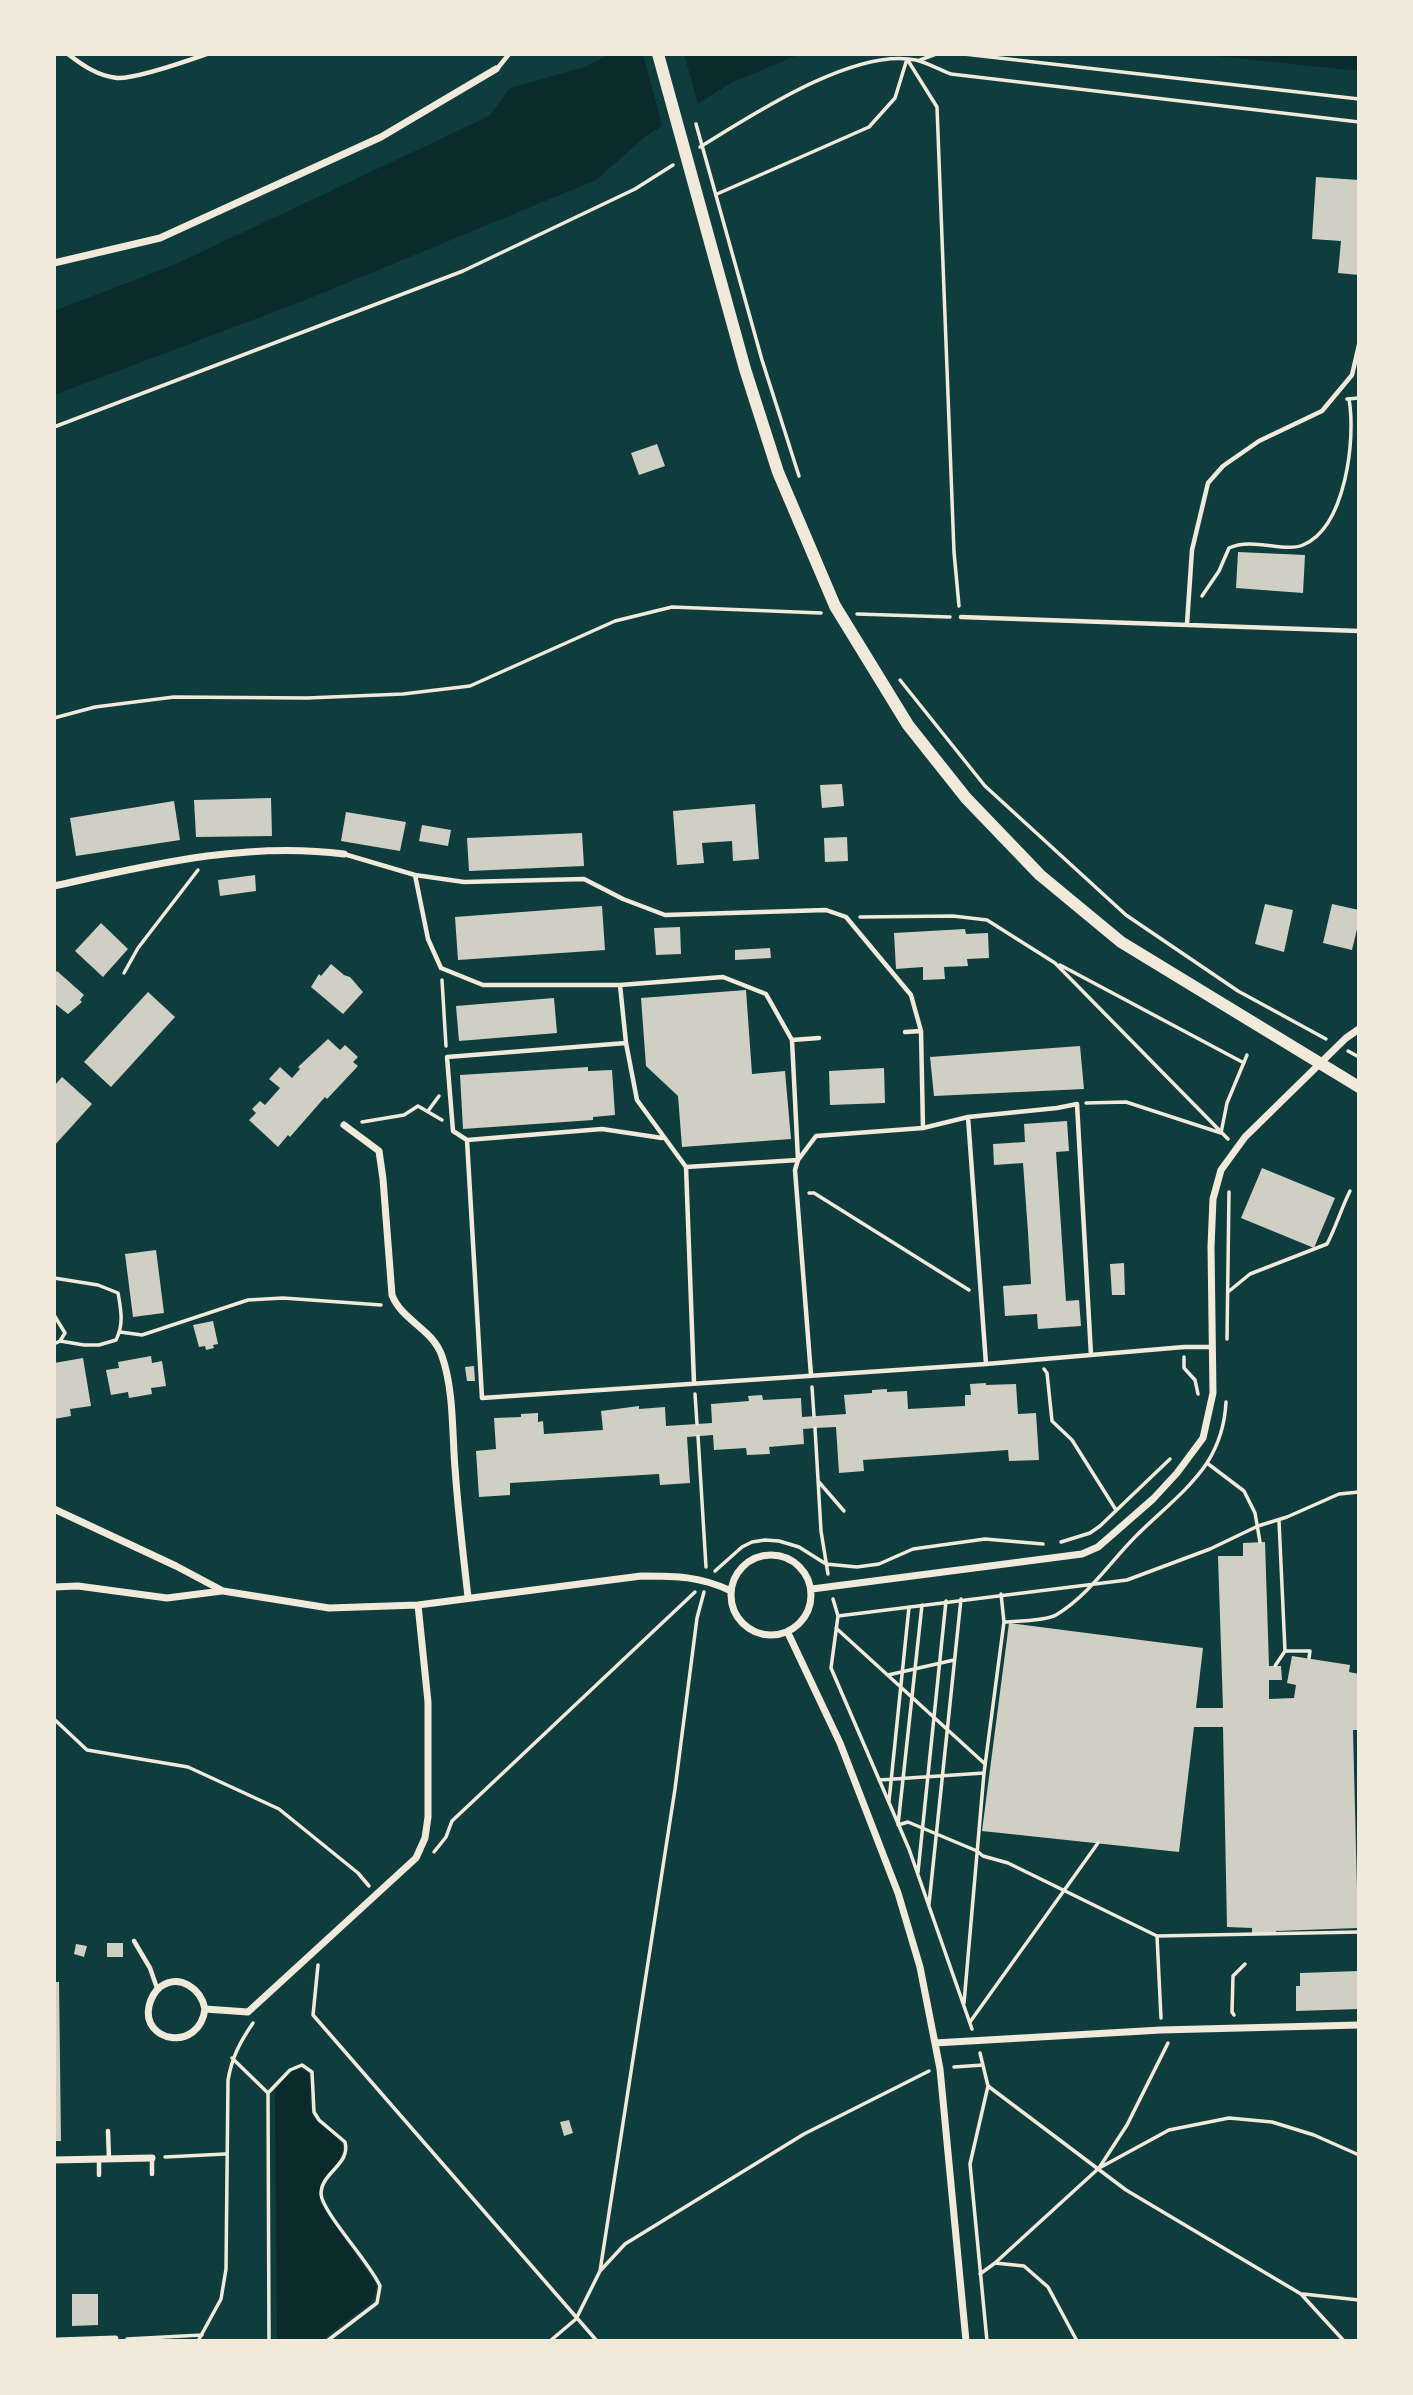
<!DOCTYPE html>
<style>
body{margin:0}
#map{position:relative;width:1413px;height:2395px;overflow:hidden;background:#0f3d3e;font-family:Helvetica,sans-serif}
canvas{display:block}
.frame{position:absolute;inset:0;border:56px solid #f1e9da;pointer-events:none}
</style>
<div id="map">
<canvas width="1413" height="2395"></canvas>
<div class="frame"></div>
</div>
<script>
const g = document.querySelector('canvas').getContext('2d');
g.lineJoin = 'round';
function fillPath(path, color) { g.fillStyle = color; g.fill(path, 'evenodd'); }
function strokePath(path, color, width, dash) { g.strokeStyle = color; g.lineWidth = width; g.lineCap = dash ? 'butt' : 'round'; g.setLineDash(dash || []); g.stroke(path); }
const water = new Path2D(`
 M609 54H800L731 83 646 136 596 180 303 301 54 395V311L176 264 489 116 510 88 585 67Z
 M1197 54H1359V71Z
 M299 2068 306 2070C316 2083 306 2101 313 2115 320 2129 339 2133 343 2149L339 2161 320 2184V2203L376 2284C376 2293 375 2298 369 2304L320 2341H277L275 2092C278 2082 289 2072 299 2068Z`);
const pier = new Path2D(`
 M643 54H684L699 107 663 129Z`);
const building = new Path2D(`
 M1316 177 1359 180V275L1338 273 1341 241 1312 239Z
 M657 444 665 466 639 475 631 453Z
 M1238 552 1305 555 1303 593 1236 588Z
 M842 784 844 806 822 808 820 785Z
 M271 798 272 836 196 837 194 800Z
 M174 801 180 840 76 856 70 818Z
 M755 804 759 859 733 861 732 841 702 843 704 863 677 865 673 811Z
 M346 812 406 822 400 851 341 841Z
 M422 825 451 830 448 846 419 841Z
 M582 833 584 866 469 871 467 838Z
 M847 837 848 861 825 862 824 838Z
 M255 875 256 891 220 896 218 880Z
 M1265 904 1293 910 1284 952 1255 944Z
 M1332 904 1359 910V921L1352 950 1323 943Z
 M602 906 605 950 458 960 455 917Z
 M101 923 128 949 103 977 75 951Z
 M680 927 681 954 656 955 654 928Z
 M965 929 966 934 988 933 989 958 967 959 968 966 944 967 945 979 923 980V967L896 969 894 933Z
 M770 948 771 958 735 960V950Z
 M331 964 344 975 350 977 363 992 343 1014 311 987 319 974 321 976Z
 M57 971 84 995 80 1000 82 1002 68 1014 54 1003V974Z
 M746 990 752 1074 785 1071 791 1139 682 1147 678 1096 646 1066 641 998Z
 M148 992 175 1017 111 1087 84 1062Z
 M554 998 557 1033 459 1041 456 1006Z
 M328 1039 340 1050 345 1045 358 1057 353 1062 358 1066 327 1099 325 1097 290 1137 288 1135 278 1147 249 1120 256 1113 252 1109 260 1101 265 1105 280 1088 269 1079 280 1067 292 1078 300 1069 298 1067Z
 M1080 1046 1084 1089 934 1096 930 1057Z
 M588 1067V1071L612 1070 615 1115 593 1117V1120L463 1129 460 1075Z
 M884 1068 885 1103 830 1105 829 1071Z
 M62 1077 92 1104 54 1146V1086Z
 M1067 1121 1069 1151 1056 1152 1066 1301 1079 1300 1081 1326 1038 1329 1037 1314 1005 1316 1003 1286 1031 1284 1028 1232 1023 1163 994 1165 993 1144 1025 1142 1024 1124Z
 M1262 1168 1335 1198 1314 1248 1241 1218Z
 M156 1250 164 1313 133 1317 125 1254Z
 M1124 1263 1125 1295H1112L1110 1264Z
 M213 1321 218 1344 213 1345 214 1348 206 1350 205 1346 199 1347 193 1325Z
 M151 1356 152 1363 162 1361 166 1386 151 1388 152 1394 129 1398 128 1392 111 1395 106 1370 119 1368 118 1362Z
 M83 1358 91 1406 70 1409 71 1416 54 1419V1363Z
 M474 1366 475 1381H467L465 1367Z
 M986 1383V1385L1016 1384 1018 1414 1036 1413 1039 1460 1009 1461 1008 1450 863 1460 864 1471 839 1473 836 1427 815 1428 803 1429 804 1444 769 1447 770 1454 747 1455 746 1448 714 1450 713 1435 687 1437 690 1483 660 1485 659 1474 510 1483V1495L479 1497 476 1451 496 1449 494 1418 521 1417V1414L538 1413V1422L543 1421 544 1434 603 1430 601 1411 639 1406V1409L665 1407 666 1426 712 1423 711 1404 749 1401 748 1396 762 1395 763 1400 801 1398 802 1417 846 1414 844 1395 872 1393V1390L887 1389V1392L907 1391 908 1409 965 1406V1395H971L970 1384Z
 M1265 1542 1269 1666H1281L1282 1680H1269V1699L1294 1698 1296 1685 1287 1683 1292 1656 1350 1665 1349 1672 1359 1674V1730H1353L1358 1928 1276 1931V1934L1252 1935V1928L1227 1927 1223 1727H1194L1179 1852 982 1831 1009 1623 1203 1648 1196 1708H1223L1218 1556H1243V1543Z
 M107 1943H123V1957H107Z
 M76 1944 87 1946 84 1957 74 1954Z
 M1359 1971V2009L1296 2011V1986H1300V1973Z
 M54 1982H59L61 2141H54Z
 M569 2120 573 2133 564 2136 560 2122Z
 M72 2294H98V2325L72 2326Z`);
const path = new Path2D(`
 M964 54 1359 99
 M907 59 937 107 954 552 959 606
 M920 60 936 54
 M696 124 762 360 799 476
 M700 147C752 115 854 47 916 60 928 63 940 70 951 74L1359 122
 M717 194 869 127 895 98 907 59
 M1347 399 1359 398
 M54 427 463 271 635 189 673 165
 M1202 596 1219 571 1229 548C1252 537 1285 553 1303 545 1346 527 1356 438 1349 399
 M857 614 950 617
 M900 680 985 786 1126 915 1238 991 1326 1039
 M54 718 95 707 174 697 307 698 403 694 470 686 615 621 672 607 821 613
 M860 917 953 916 987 920 1055 963 1228 1139
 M1060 965 1244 1063
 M124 973 138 948 198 870
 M442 980 446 1046
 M1348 1051 1359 1057
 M1086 1103 1126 1102 1221 1133 1227 1103 1247 1055
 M428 1111 439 1096
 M362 1122 404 1115 418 1106 442 1120
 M809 1193H814L969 1290
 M54 1278 98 1285 118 1293C121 1310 124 1324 116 1340L99 1345H84L60 1341
 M1228 1292 1250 1274 1327 1244C1336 1227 1341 1209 1350 1191
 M54 1315 65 1333 60 1341 54 1344
 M120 1332 142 1335 248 1300 283 1298 381 1305
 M1227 1339 1229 1192
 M1184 1357V1368L1195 1380 1198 1394
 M1044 1369 1047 1373 1052 1421 1072 1440 1116 1510
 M812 1387 814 1416
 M695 1394 697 1424
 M815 1428 821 1531 828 1574
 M698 1436 706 1567
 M1207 1463 1244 1491 1255 1513 1260 1542
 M818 1481 844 1511
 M1061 1542 1090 1533 1100 1526 1170 1459
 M715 1571 742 1547 752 1542 765 1540 779 1541 799 1547 826 1564 857 1567 879 1564 913 1549 985 1539 1043 1544
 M833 1599 838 1616 831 1668 909 1849 972 2029
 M922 1605 898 1825 908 1822 977 1851 983 1856 1008 1863 1157 1936 1359 1932
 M838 1616 1127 1580 1210 1549 1258 1526 1287 1517 1339 1494 1359 1492
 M1004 1622C1017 1621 1046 1621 1056 1615 1089 1595 1110 1562 1136 1536 1160 1512 1188 1491 1207 1463 1219 1444 1225 1424 1226 1402
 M836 1628 984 1763
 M1285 1651H1310L1309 1658
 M1275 1666 1285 1651 1279 1521
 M888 1675 954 1660
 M54 1719 87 1750 188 1767 279 1809 358 1873 369 1886
 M879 1780 984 1773
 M889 1801 909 1607
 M434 1852 446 1837 452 1821 695 1592
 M918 1872 946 1601
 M929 1904 961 1599
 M1157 1936 1161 2018
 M318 1965 313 2015 597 2341
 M964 2003 984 1773 1004 1622 1001 1594
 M1234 2015 1232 2012 1233 1976 1245 1964
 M970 2022 1098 1843
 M980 2053 988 2086 970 2164 987 2341
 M232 2058 268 2093
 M954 2067 983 2065
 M988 2086 1126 2190 1301 2294 1344 2341
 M165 2157 225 2154
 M1101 2167 1169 2130 1229 2118 1272 2122 1314 2135 1359 2155
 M995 2263 1024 2266 1048 2287 1077 2341
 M600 2271 675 1789 697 1618 704 1592
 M980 2274 995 2263 1099 2168 1127 2125 1168 2043
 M1303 2294 1359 2300
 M127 2339 202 2335
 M198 2341 221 2299 226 2269 228 2080C232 2057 240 2042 253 2023
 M269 2341 268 2093 290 2070 302 2065 312 2072 314 2112 319 2120 345 2142C351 2165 321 2172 321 2194 322 2212 371 2264 380 2286L377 2303 327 2341
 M550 2341 576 2319 600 2271 625 2244 804 2134 929 2071`);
const service = new Path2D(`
 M68 54C82 65 98 76 117 78 137 79 187 61 207 54
 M497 69 509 54
 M961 617 1359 631
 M1187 624 1192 550 1208 483 1223 466 1259 441 1322 411 1352 375 1359 345
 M344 854 415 875 464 882 584 879 623 899 665 915 826 910 846 917 911 995 921 1031 905 1032
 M415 875 428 939 441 968 483 985H620L723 977 766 994 792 1040 798 1160 795 1170 811 1375
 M620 985 626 1043 637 1100 686 1167 798 1160 816 1136 923 1128 968 1117 986 1364
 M921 1031 923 1128
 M792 1040 819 1038
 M626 1043 447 1057 453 1131 467 1140 602 1129 662 1138
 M968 1117 1057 1108 1077 1104 1091 1355
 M467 1140 482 1398 986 1364 1184 1347H1212
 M686 1167 694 1383
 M134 1941 150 1968 157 1988
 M108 2131 109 2159
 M152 2159V2174
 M99 2160V2175`);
const minor = new Path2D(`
 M54 263 160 238 381 137 496 69
 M54 886C149 865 247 841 344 854
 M344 1125 379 1151 383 1179 392 1295C402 1321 432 1328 442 1356 454 1391 452 1432 455 1468 458 1511 463 1554 468 1597
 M54 1509 176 1566 223 1591 329 1608 418 1605 641 1576C676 1576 700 1576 731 1591
 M731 1595a40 40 0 1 1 80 0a40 40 0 1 1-80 0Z
 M54 1587 78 1586 167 1598 222 1591
 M812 1589 1082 1554 1098 1547 1153 1499 1177 1473 1203 1438 1213 1393 1211 1247 1213 1199 1221 1170 1245 1137 1346 1038 1359 1029
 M788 1633 840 1743 898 1893 920 1967 940 2069 966 2341
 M205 2009C201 1989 180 1973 160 1987 154 1992 151 1998 149 2006 141 2042 199 2053 205 2009L248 2012 416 1858 425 1838 428 1817V1702L418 1605
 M935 2043 1161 2030 1359 2025
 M54 2160 152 2158
 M57 2341 115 2339`);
const secondary = new Path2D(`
 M658 54 745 369 778 472 835 606 908 725 966 798 1040 875 1121 942 1359 1087`);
fillPath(water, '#0a2a2b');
fillPath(pier, '#0f3d3e');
fillPath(building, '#cfcfc3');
strokePath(path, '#f1e9da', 3.5);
strokePath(service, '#f1e9da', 4.5);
strokePath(minor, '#f1e9da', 7);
strokePath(secondary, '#f1e9da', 12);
</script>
